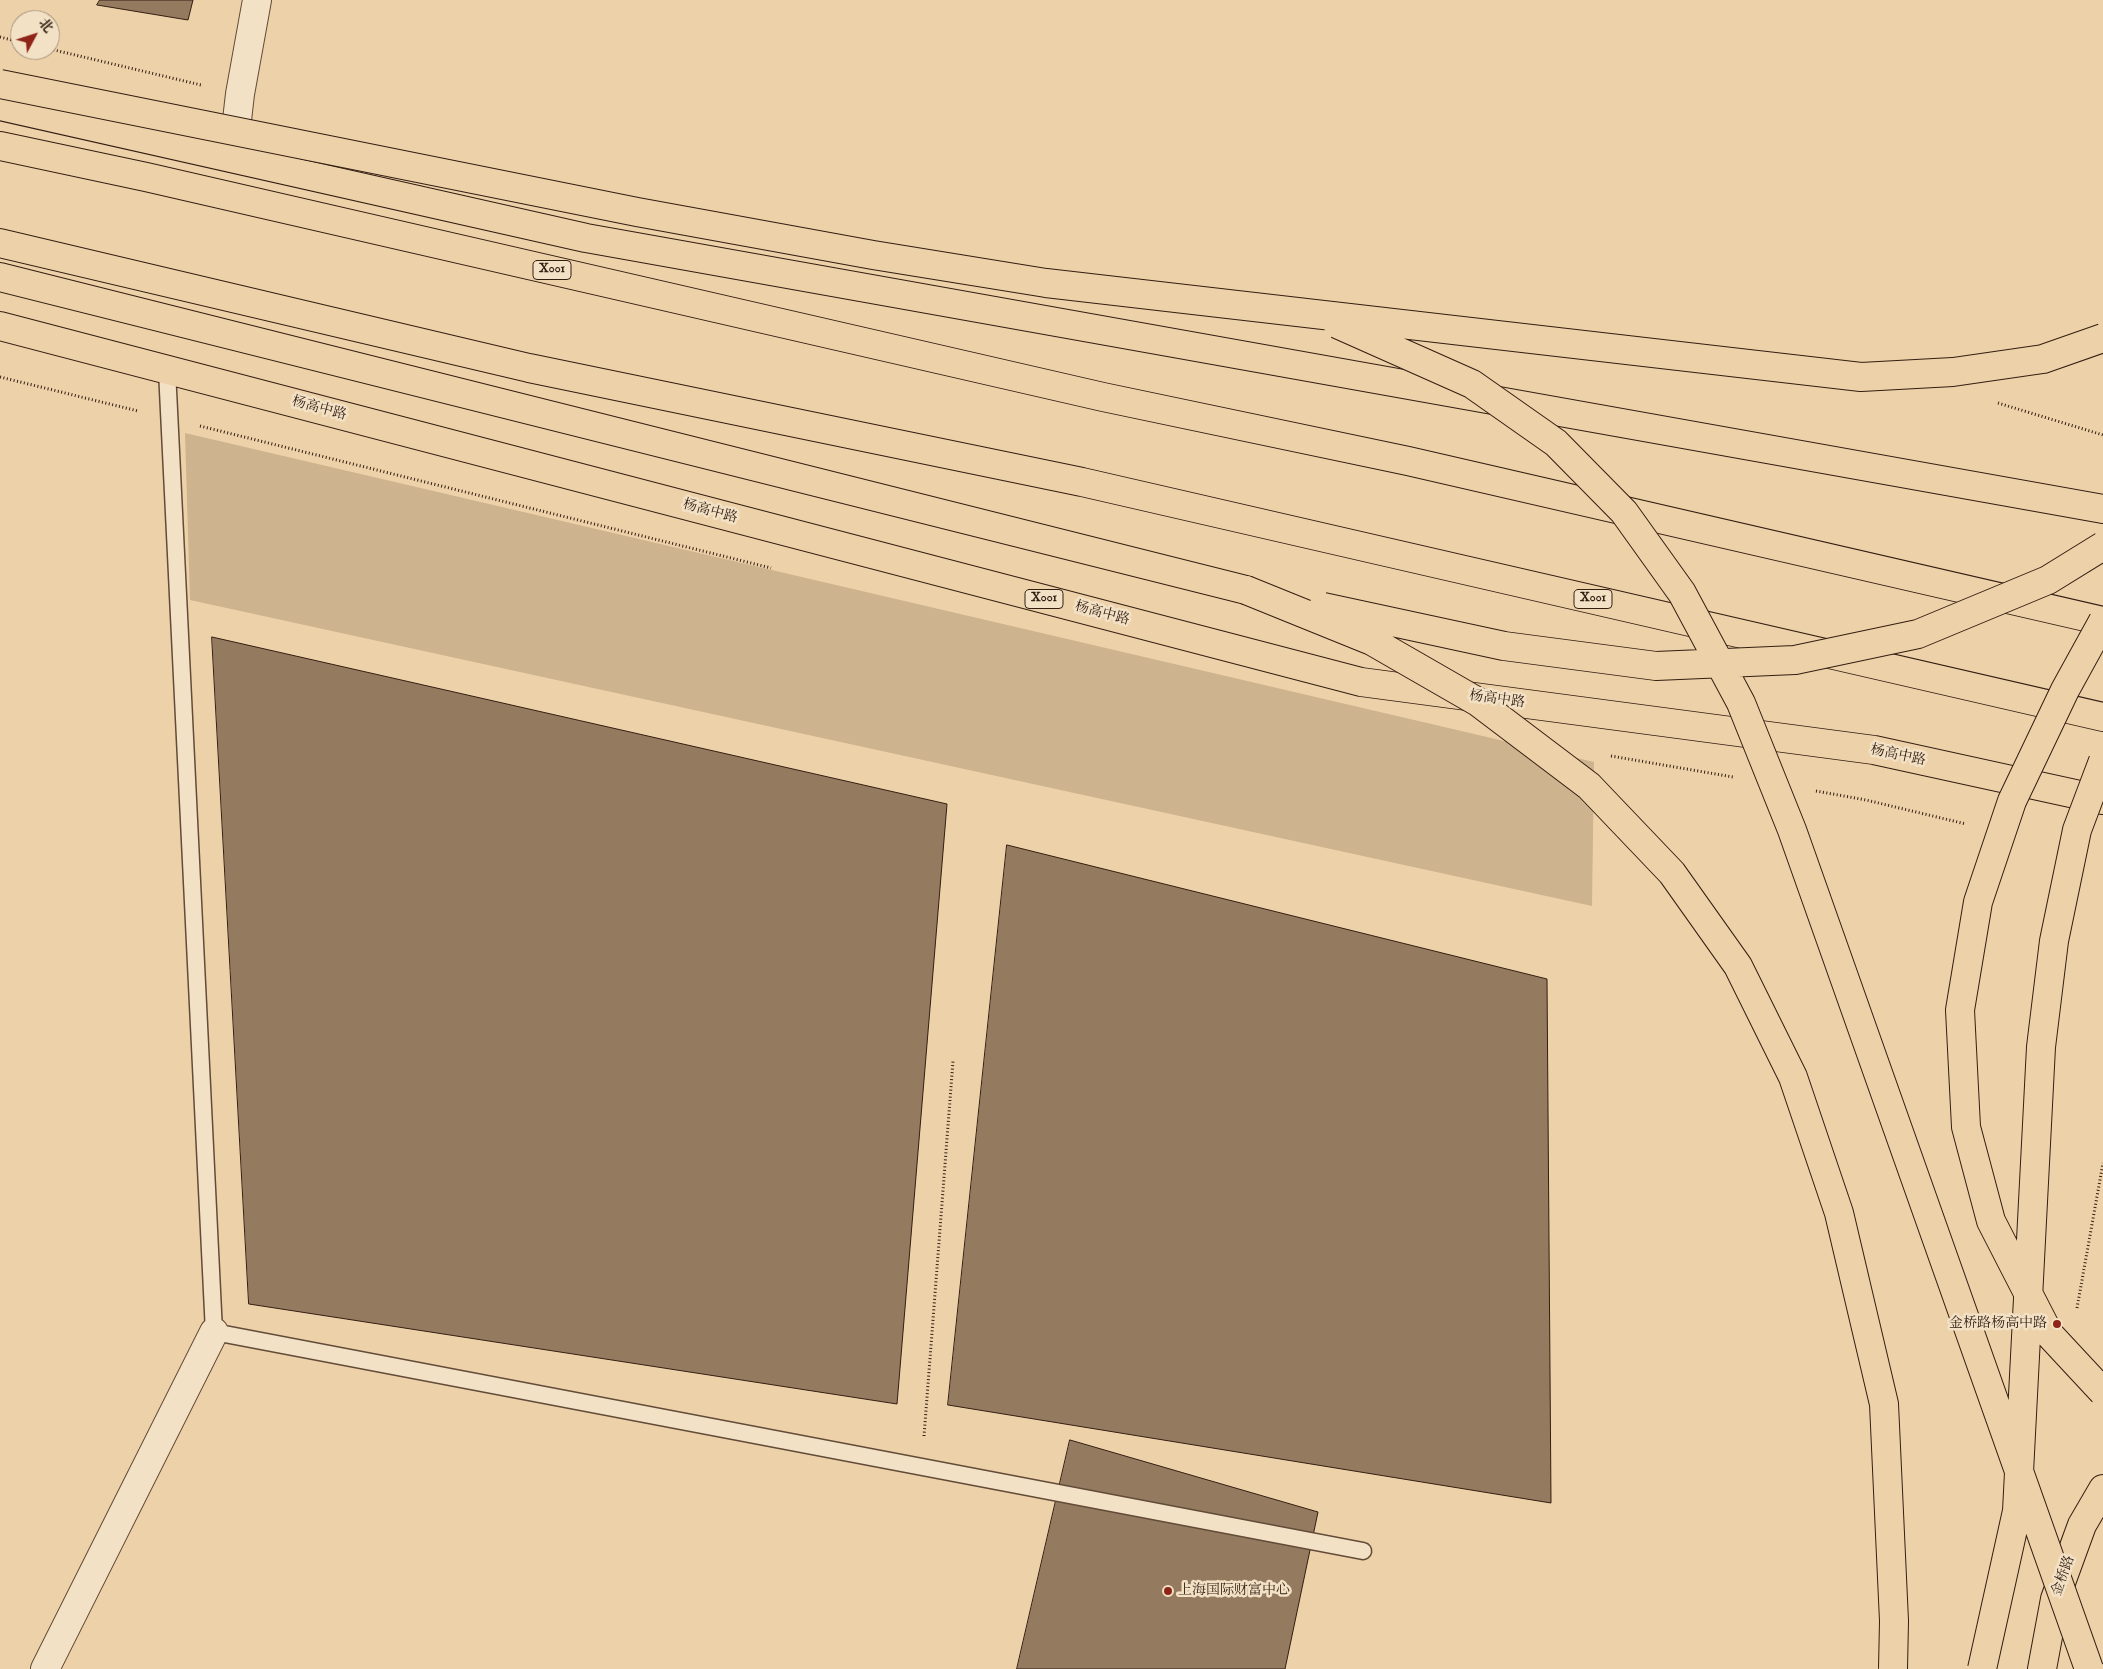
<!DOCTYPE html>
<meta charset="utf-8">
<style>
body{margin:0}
#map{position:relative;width:2103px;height:1669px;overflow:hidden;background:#edd1a8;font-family:"IM FELL English","Noto Serif SC",serif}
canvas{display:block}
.north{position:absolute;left:10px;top:10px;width:50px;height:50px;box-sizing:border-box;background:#f3e1c6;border:1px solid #a6937e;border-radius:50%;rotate:50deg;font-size:14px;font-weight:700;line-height:20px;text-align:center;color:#331e12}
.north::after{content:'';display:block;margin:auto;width:18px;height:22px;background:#8f2418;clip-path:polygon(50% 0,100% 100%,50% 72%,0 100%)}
</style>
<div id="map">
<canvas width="2103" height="1669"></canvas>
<div class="north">北</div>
</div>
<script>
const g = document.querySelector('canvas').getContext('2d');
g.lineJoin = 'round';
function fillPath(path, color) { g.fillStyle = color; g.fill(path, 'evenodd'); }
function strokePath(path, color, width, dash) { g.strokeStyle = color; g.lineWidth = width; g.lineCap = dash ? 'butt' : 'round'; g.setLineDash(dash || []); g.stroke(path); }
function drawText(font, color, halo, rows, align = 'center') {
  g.font = font + ' "IM FELL English","Noto Serif SC",serif'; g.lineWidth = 5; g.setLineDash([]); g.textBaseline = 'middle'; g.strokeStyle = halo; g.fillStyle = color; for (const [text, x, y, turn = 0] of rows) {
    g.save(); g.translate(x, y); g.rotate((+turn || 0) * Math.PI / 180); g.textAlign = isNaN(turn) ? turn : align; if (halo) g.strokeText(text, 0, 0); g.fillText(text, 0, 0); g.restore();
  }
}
const green = new Path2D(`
 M185 433 1594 762 1592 906 190 600Z`);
const building = new Path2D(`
 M100 0H193L188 20 97 5Z
 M212 637 947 804 897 1404 249 1304Z
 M1007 845 1547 979 1551 1503 948 1405Z
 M1070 1440 1318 1512 1285 1669H1017Z`);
const path = new Path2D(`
 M0 37 20 42
 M50 49 201 85
 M0 377 138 411
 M1998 403 2103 435
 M200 426 771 568
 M1611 756 1733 777
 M1816 791 1866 800 1966 824
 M2077 1308 2103 1163
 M924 1436 953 1061`);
const lane = new Path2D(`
 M167 370 214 1332 1363 1551`);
const street = new Path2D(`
 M233 155 240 94 257 0
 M45 1669 214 1332`);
const primary = new Path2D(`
 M0 106 586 238 2103 509
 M0 326 1361 682 1874 750 2103 800
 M2042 1669 2055 1599 2082 1525 2103 1489`);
const highway = new Path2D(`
 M0 146 146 177 1103 397 1408 461 2103 621
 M0 243 529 368 1082 482 2103 717
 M0 277 1246 590`);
const highwayBridge = new Path2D(`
 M0 84 637 212 873 255 1046 283 1861 377 1953 372 2043 359 2103 338
 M1337 324 1472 384 1556 443 1624 512 1682 593 1741 703 1792 830 2089 1669
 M1246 590 1372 641 1478 702 1589 786 1672 873 1738 966 1793 1077 1839 1213 1884 1404 1894 1621 1893 1669
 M1323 607 1504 646 1656 666 1795 660 1918 634 2048 580 2103 546
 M2103 621 2065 690 2012 801 1978 902 1960 1010 1966 1127 1991 1221 2049 1334 2103 1392
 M1982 1669 2017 1511 2041 1047 2054 941 2077 830 2103 761`);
const markers = [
 [2057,1324,5,"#8f2418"],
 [1168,1591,5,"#8f2418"]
];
const shields = [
 [552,270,38],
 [1044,599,38],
 [1593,599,38]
];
const shieldNames = [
 ["X001",552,270],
 ["X001",1044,599],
 ["X001",1593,599]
];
const streetNames = [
 ["杨高中路",319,409,15],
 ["杨高中路",710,512,15],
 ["杨高中路",1102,614,15],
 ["杨高中路",1497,700,8],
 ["杨高中路",1898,756,12],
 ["金桥路",2064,1576,-70]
];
const poiNames = [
 ["金桥路杨高中路",2047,1324],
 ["上海国际财富中心",1178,1591,"left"]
];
fillPath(green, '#cdb38e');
fillPath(building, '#947b60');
strokePath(building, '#331e12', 1);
strokePath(lane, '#624b38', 19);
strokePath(street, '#624b38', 30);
strokePath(primary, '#331e12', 30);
strokePath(highway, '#331e12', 30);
strokePath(path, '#331e12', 3, [1, 2.5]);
strokePath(lane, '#f3e1c6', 16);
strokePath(street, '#f3e1c6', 28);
strokePath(primary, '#edd1a8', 28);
strokePath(highway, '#edd1a8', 28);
strokePath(highwayBridge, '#331e12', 30, []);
strokePath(highwayBridge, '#edd1a8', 28);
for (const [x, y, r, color] of markers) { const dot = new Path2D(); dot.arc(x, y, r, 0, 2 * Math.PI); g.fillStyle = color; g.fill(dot); strokePath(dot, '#f3e1c6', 2); }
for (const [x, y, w] of shields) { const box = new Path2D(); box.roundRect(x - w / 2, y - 9.5, w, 19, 4); g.fillStyle = '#f3e1c6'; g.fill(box); strokePath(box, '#331e12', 1); }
drawText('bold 12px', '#331e12', null, shieldNames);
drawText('14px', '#331e12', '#f3e1c6', streetNames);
drawText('14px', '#331e12', '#f3e1c6', poiNames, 'right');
</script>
